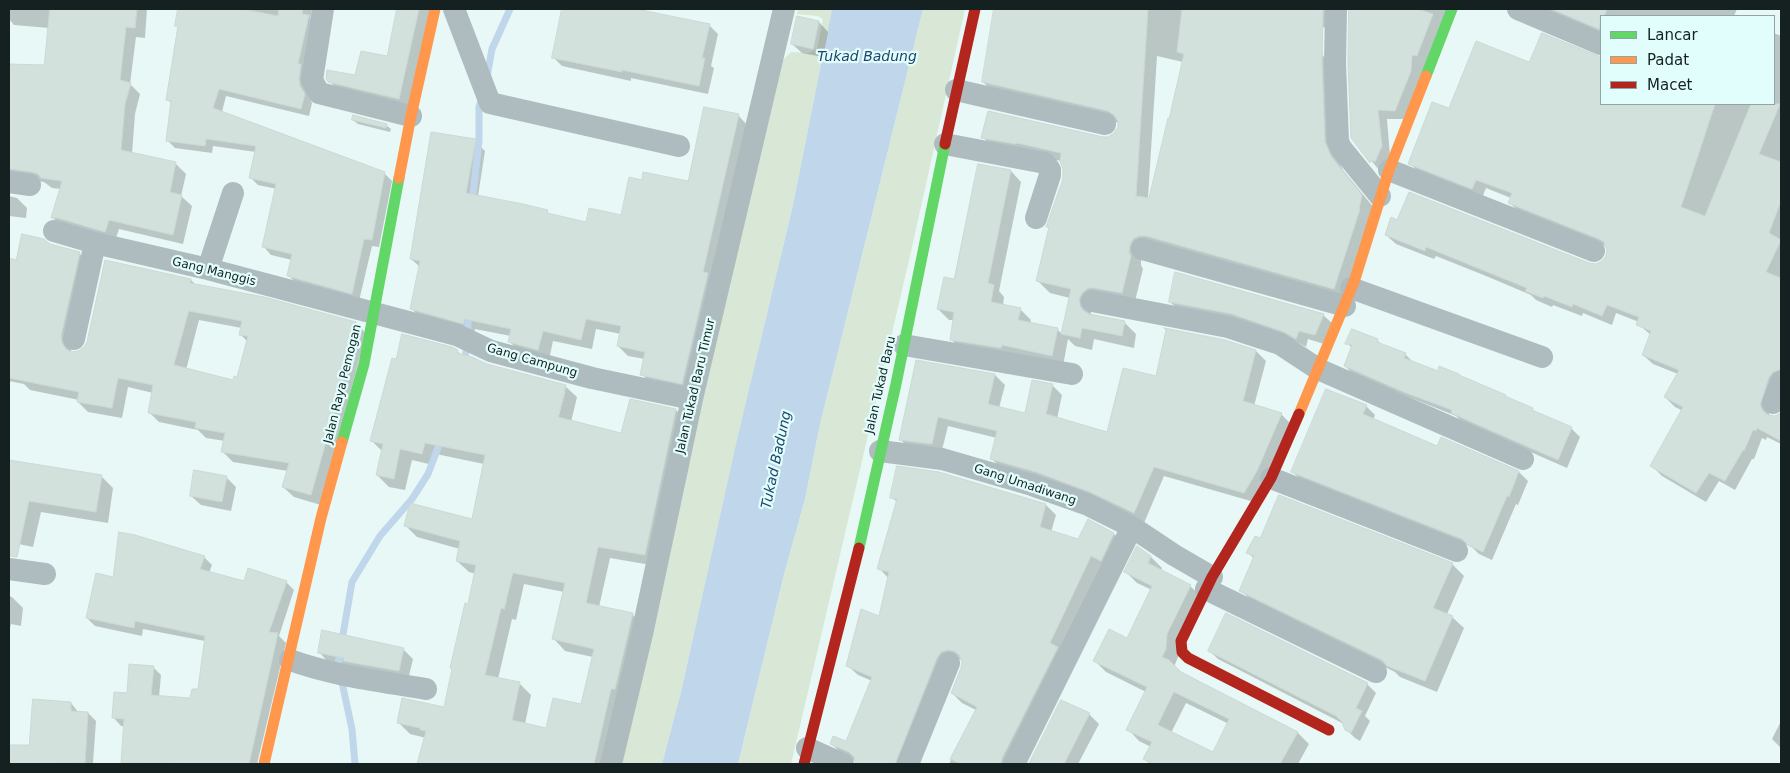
<!DOCTYPE html>
<style>
body{margin:0}
#map{position:relative;width:1790px;height:773px;overflow:hidden;background:#e8f8f6;font-family:"DejaVu Sans",sans-serif}
canvas{display:block}
.frame{position:absolute;inset:0;border:10px solid #142120;pointer-events:none}
.legend{position:absolute;left:1600px;top:15px;width:175px;height:90px;box-sizing:border-box;background:#e2fefc;border:1px solid #90a6a4;margin:0;padding:6px 9px;list-style:none;font-size:15px;color:#142120}
.legend li{display:flex;align-items:center;gap:10px;height:25px}
.legend b{width:25px;border:1px solid #90a6a4}
</style>
<div id="map">
<canvas width="1790" height="773"></canvas>
<div class="frame"></div>
<ul class="legend">
<li><b style="height:6px;background:#63d668"></b>Lancar</li>
<li><b style="height:6px;background:#ff974d"></b>Padat</li>
<li><b style="height:6px;background:#b3261e"></b>Macet</li>
</ul>
</div>
<script>
const g = document.querySelector('canvas').getContext('2d');
g.lineJoin = 'round';
function fillPath(path, color) { g.fillStyle = color; g.fill(path, 'evenodd'); }
function strokePath(path, color, width, dash) { g.strokeStyle = color; g.lineWidth = width; g.lineCap = dash ? 'butt' : 'round'; g.setLineDash(dash || []); g.stroke(path); }
function drawText(font, color, halo, rows, align = 'center') {
  g.font = font + ' "DejaVu Sans",sans-serif'; g.lineWidth = 4.5; g.setLineDash([]); g.textBaseline = 'middle'; g.strokeStyle = halo; g.fillStyle = color; for (const [text, x, y, turn = 0] of rows) {
    g.save(); g.translate(x, y); g.rotate((+turn || 0) * Math.PI / 180); g.textAlign = isNaN(turn) ? turn : align; if (halo) g.strokeText(text, 0, 0); g.fillText(text, 0, 0); g.restore();
  }
}
const green = new Path2D(`
 M798 9H832L793 205 736 445 681 692 662 764H617L781 62 791 52 808 53 817 49 823 19 818 16 797 14Z
 M923 9H965L910 256 791 764H738L784 574 805 499 820 424Z`);
const water = new Path2D(`
 M832 9H923L820 424 805 499 784 574 738 764H662L681 692 736 444 793 205Z`);
const shadow = new Path2D(`
 M9 9H147L145 38 136 37 130 84 140 94 135 114 132 154 176 164 186 174 181 196 192 206 183 244 119 229 115 241 63 228 53 218 61 189 52 188 44 182 21 179 9 184V65L45 66 49 28 14 25 9 19Z
 M178 9H312L310 18 316 24 308 95 312 103 309 116 226 96 222 112 384 173 392 181 379 247 372 246 359 301 297 284 289 276 292 260 271 255 264 247 277 189 258 185 250 177 256 152 213 146 212 153 175 148 167 140 172 104 168 100 179 27 177 25 179 11Z
 M398 9H434L409 109 340 92 329 81 356 77 388 57Z
 M562 9H639L642 11 709 25 718 34 711 66 714 68 708 94 631 78V81L562 66 553 57Z
 M996 9H1194L1190 23 1321 54 1334 66 1338 159 1343 170 1374 208 1346 301 1141 258V265L1143 269 1134 305 1091 312V315L1124 322 1136 334 1134 348 1094 339 1092 350 1075 346 1068 339 1063 366 962 350 951 339 954 320H949L938 309 955 281 1011 171 1021 182 999 291 1004 297 1003 306 1020 309 1031 320 1030 324 1057 329 1063 335 1070 298 1050 293 1038 281 1050 229 1047 226 1064 179V169L1061 161 1029 154 995 150 983 137 1109 138 1115 134 1119 128V123L996 94 983 82ZM1157 56 1183 62 1150 198H1148Z
 M1250 9H1336L1335 30 1251 10Z
 M1350 9H1450L1404 119H1387L1390 156 1380 171 1352 138 1349 63Z
 M1542 9H1737L1734 16H1601V34Z
 M798 18 819 22 828 32 823 57 802 53 792 44Z
 M1774 33 1781 36V383L1770 409 1769 415 1775 417 1781 415V444L1767 437 1766 440 1762 438 1754 459H1752L1735 490 1719 481 1706 502 1662 476 1652 466 1683 411 1675 407 1665 397 1678 374 1653 364 1643 355 1651 335 1638 324 1639 322 1616 313 1612 325 1583 313 1582 316 1553 305 1552 307 1536 300 1531 295 1486 276 1436 256 1434 259 1396 244 1386 235 1398 221 1589 264 1596 265 1603 263 1608 256V247L1519 212 1509 202 1511 198 1486 188 1482 198 1419 173 1410 163 1449 110 1530 64 1601 58V104H1774Z
 M738 115 748 126 692 393 652 385 642 374 645 359 628 356 618 346 621 334 596 329 592 349 553 341 549 360 520 352 510 342 511 336 475 329 474 333 422 319 412 309 420 267 411 259 475 141 485 151 478 196 547 212 551 216 587 223 622 216 643 181 689 183Z
 M353 120 386 125 391 129 390 132 358 124Z
 M9 196 17 198 27 208 26 218 9 216Z
 M50 245 79 253 89 263 71 347V353H79L191 280 196 285 355 323 366 333 321 505 294 497 283 487 288 471 233 462 223 452 225 441 206 438 198 430 159 422 149 412 153 393 128 387 122 418 88 412 78 402 79 400 30 390 24 384 9 381V259L17 261ZM199 320 242 328 240 334 248 342 238 378 234 382 186 370Z
 M1170 302 1323 315 1333 324 1324 344 1308 339 1306 347 1295 341 1180 311Z
 M1377 340 1382 345 1405 354 1414 363 1505 396 1509 400 1532 409 1536 413 1571 428 1580 437 1567 468 1462 422 1456 416 1354 375 1345 366 1352 348 1347 343Z
 M457 351 461 355 487 365 565 386 577 397 571 422 622 435 630 401 676 410 688 422 657 566 610 558 599 607 632 614 644 626 608 764H418L426 738 410 734 398 722 445 708 476 574 469 572 457 561 460 549 417 537 405 525 473 520 484 464 436 454 433 465 412 460 405 490 389 487 377 475 382 451 371 440 397 360ZM563 392H565L557 423H555ZM524 584 564 592 554 639 565 651 593 657 582 706 547 729 525 724 531 695 519 683 498 679 512 619 516 620Z
 M1256 351 1266 361 1254 406 1281 414 1291 424 1254 502 1164 476 1144 523 1002 469 992 459 997 438 948 426 941 454 911 450 901 440 995 375 1005 385 999 408 1026 414 1052 385 1062 395 1057 419 1108 434 1157 378Z
 M1366 406 1375 415 1373 420 1437 448 1441 439 1519 472 1528 481 1518 505 1516 504 1492 560 1479 554 1472 547 1301 480 1292 471Z
 M9 462 102 477 113 488 108 523 41 512 33 547 9 542Z
 M226 477 236 487 231 511 201 505 191 496Z
 M892 497 1046 505 1056 515 1051 532 1079 541 1088 521 1114 534 1124 544 1111 569 1101 565 1060 651 1014 764H949L976 710 962 703 952 693 962 668 963 660 958 659 907 764H857V762L842 754 832 744 846 743 872 681 858 675 848 666 880 618 889 579 879 568 898 503Z
 M1248 552 1452 564 1464 576 1447 614 1452 617 1464 628 1437 692 1400 677 1395 672 1252 602 1241 590 1254 559Z
 M204 557 212 565 209 573 245 582H286L294 590 279 636 286 643 257 764H9V746H30L71 703 79 713H88L96 721 93 763H122L124 726H121L113 717 128 694 153 667 161 675 159 697 191 699 199 691 205 641 143 629 142 636 95 626 87 618 114 578Z
 M1151 557 1162 568 1161 571 1190 586 1202 597 1174 667 1181 673 1298 733 1309 744 1298 764H1150L1145 759 1151 747 1139 741 1128 729 1146 692 1106 672 1095 661 1127 640 1152 590 1137 583 1126 572ZM1186 703 1229 724 1213 754 1171 733Z
 M9 596 12 597 23 608 21 626 11 624 9 632Z
 M403 649 413 659 408 680 328 662 319 652Z
 M1209 650 1367 684 1376 693 1365 716 1370 721 1360 741 1355 738 1346 729 1344 724 1218 659Z
 M1061 701 1089 714 1099 724 1078 764H1030Z
 M1781 721V748L1772 739Z`);
const stream = new Path2D(`
 M487 77 492 49 510 9
 M472 203 479 141V107L481 100
 M465 363 469 311
 M355 764 352 729 338 664 352 582 380 536 412 499 428 474 442 437`);
const building = new Path2D(`
 M50 9H137L135 28 126 27 120 80 131 83 125 104 121 150 176 162 170 192 182 195 173 235 109 220 105 232 58 218H51L62 181 41 178 38 174 32 172 9 169V64L44 65Z
 M178 9H242L278 16 279 9H303L302 14 309 15 298 64H301L299 79 300 86 305 94 301 109 219 89 213 108 385 172 372 240 364 239 352 294 287 276 292 254 262 247 276 184 249 178 256 146 206 139 205 146 166 141 171 101 166 100 178 26H175Z
 M397 9H419L399 99 328 82 326 78 327 70 355 75 361 51 387 56Z
 M562 9H636L710 24 702 58H705L699 86 622 70V72L552 58Z
 M994 9H1148L1136 196 1149 198 1168 118 1169 119 1184 54 1177 52 1182 9H1323L1322 63 1325 142 1331 156 1362 195 1359 209H1360L1334 289 1146 236H1139L1133 239 1130 245 1129 252 1131 256 1122 293 1094 288H1088L1082 293 1079 299 1080 306 1084 311 1089 314 1125 321 1122 336 1082 328 1080 338 1061 334 1071 289 1036 281 1049 227H1046L1063 179V169L1060 161 1061 153 1017 143 1016 144 981 138 988 111 1103 137H1108L1114 133 1118 127V121L1114 115 1108 111 982 82Z
 M1349 9H1417L1433 14 1417 56 1412 55 1411 71 1395 111 1378 110 1382 146 1375 162 1371 160 1370 163 1351 138 1348 63Z
 M1552 9H1607L1604 16H1601L1599 29Z
 M797 16 819 21 813 49 791 44Z
 M1542 33 1601 57V104H1715L1681 207 1705 216 1751 104H1780L1759 154 1781 162V201L1769 233 1781 240 1766 272 1781 278V369L1773 372 1769 377 1760 405 1763 411 1768 415 1775 416 1781 413V441L1757 428 1756 431 1753 430 1744 451 1743 450 1725 481 1709 473 1696 493 1650 466 1683 407 1664 397 1679 370 1642 355 1651 331 1636 325 1639 317 1607 305 1602 316 1573 304 1572 307 1544 296 1543 298 1525 291 1527 288 1475 267 1426 247 1425 251 1385 235 1391 217 1397 220 1409 192 1589 263 1596 264 1602 261 1606 256 1607 250 1604 242 1599 239 1508 203 1512 193 1476 180 1472 189 1408 164 1432 102 1449 108 1476 41 1529 62Z
 M704 107 739 114 703 272 708 273 682 384 640 375 645 352 617 346 621 326 586 319 581 340 543 331 538 350 508 342 511 329 464 319V324L410 309 420 261 410 259 431 132 476 139 466 193 523 204 548 210 547 213 586 222 589 208 621 215 629 177 642 180 643 172 688 181Z
 M353 115 387 124 386 128 352 120Z
 M978 164 1011 170 988 283 994 285 991 302 1021 308 1018 320 1058 328 1052 356 1002 345 1001 348 950 340 954 312 937 309 944 277 954 279Z
 M22 234 44 239 50 244 80 252 61 336 62 343 66 349 71 352 78 351 84 347 87 342 105 260 191 279 190 283 264 297 356 322 349 360 311 495 282 487 289 463 221 452 225 433 195 428 196 422 148 413 153 385 118 378 112 408 77 402 79 392 9 378V258L16 260ZM189 311 242 321 239 335 248 336 237 377 234 376 233 380 174 365Z
 M1175 272 1324 314 1315 335 1299 331 1296 339 1284 332 1232 314 1169 302Z
 M1164 328 1225 340 1256 350 1243 401 1282 413 1257 471 1244 493 1154 467 1134 513 1090 492 1036 472 990 459 997 431 938 417 932 444 899 440 916 360 995 374 988 404 1025 413 1032 380 1053 384 1046 414 1107 432 1123 368 1156 376 1166 330Z
 M1352 329 1378 339 1377 342 1406 353 1404 358 1438 371 1439 366 1459 374V375L1506 395 1505 396 1533 408 1532 410 1572 427 1558 460 1451 413 1452 410 1406 393 1344 366 1352 345 1345 344Z
 M402 334 452 347 458 350 457 353 472 357 487 364 566 385 558 417 621 433 630 399 676 409 645 555 598 547 586 603 633 613 615 689H611L594 764H417L426 731 420 730V728L397 723 402 698 444 707 452 669 450 668 465 603 468 604 476 565 456 561 460 541 404 526 410 503 472 519 485 455 425 443 422 454 400 449 394 479 376 475 383 444 370 441 392 358 396 359ZM513 573 565 583 552 639 594 649 581 704 553 698 546 728 512 720 520 682 485 675 501 608 504 609Z
 M1326 389 1367 405 1363 414 1437 446 1441 437 1519 471 1509 497 1507 496 1483 552 1468 545 1462 539 1291 472Z
 M9 460 102 475 96 512 29 501 17 557 9 556Z
 M897 466 939 472 1046 504 1040 527 1078 539 1088 519 1114 533 1101 561 1091 556 1050 643 1058 647 1002 758 1001 764H961L950 759 977 707 951 693 961 668 962 662 959 655 954 651 948 650 941 652 937 658 895 764H856L854 757 849 752 830 744 833 736 846 741 872 677 846 666 861 609 879 616 889 572 877 569 897 499 890 498Z
 M194 470 227 476 222 502 190 496Z
 M1279 495 1453 563 1433 608 1453 616 1425 681 1387 666 1382 660 1239 591 1254 556 1246 553 1255 536 1260 538Z
 M119 532 135 535 205 556 200 569 244 581 248 568 287 581 269 632 278 633 249 764 121 763 124 719 112 718 114 692 127 693 129 664 154 666 151 695 190 698 192 689H198L205 636 135 621 134 628 86 618 96 573 113 577Z
 M1137 546 1151 556 1148 563 1191 585 1167 634 1166 649 1162 657 1169 660 1181 672 1298 732 1280 764H1153L1143 759 1152 742 1126 730 1147 687 1093 661 1109 629 1127 638 1152 586 1124 572ZM1174 692 1229 719 1213 752 1158 725Z
 M1226 613 1368 683 1356 708 1362 711 1351 733 1345 730 1342 722 1336 716 1208 651Z
 M322 630 404 648 399 671 343 661 344 658 318 653Z
 M33 699 71 702V711L88 712 85 763 9 764V745H29Z
 M1061 700 1090 713 1064 764H1029Z`);
const street = new Path2D(`
 M323 9 312 80 319 93 411 116
 M454 9 490 103 679 146
 M1336 9 1335 63 1338 141 1341 148 1380 196
 M1518 9 1601 44
 M956 90 1105 124
 M945 144 1045 163 1050 170V175L1036 218
 M1389 170 1594 251
 M9 182 30 185
 M54 231 95 243 208 269 457 335 491 351 592 378 692 399
 M1142 249 1345 306
 M208 269 233 193
 M1351 288 1542 357
 M1092 301 1228 327 1280 344 1318 369 1523 459
 M74 339 95 243
 M904 345 1072 374
 M1773 403 1781 382
 M880 451 942 459 1032 485 1086 504 1132 527 1174 555 1212 577
 M1271 478 1457 551
 M9 569 45 574
 M1206 589 1376 672
 M290 660C334 676 380 681 426 689
 M807 748 843 764
 M611 764 642 634 692 399 784 9
 M908 764 949 663
 M1014 764 1132 527`);
const fast = new Path2D(`
 M1426 76 1452 9
 M342 442 364 364 399 178
 M859 548 896 384 945 144`);
const slow = new Path2D(`
 M399 178 411 116 435 9
 M1299 414 1354 282 1389 170 1426 76
 M264 764 321 518 342 442`);
const jam = new Path2D(`
 M945 144 975 9
 M1299 414 1271 478 1212 577 1181 641 1182 652 1188 658 1329 730
 M804 764 859 548`);
const streetNames = [
 ["Gang Manggis",214,272,14],
 ["Gang Campung",532,361,16],
 ["Jalan Raya Pemogan",343,384,-76],
 ["Jalan Tukad Baru",881,385,-77],
 ["Jalan Tukad Baru Timur",696,386,-77],
 ["Gang Umadiwang",1025,485,18]
];
const waterNames = [
 ["Tukad Badung",867,57],
 ["Tukad Badung",777,460,-78]
];
fillPath(green, '#d8e7d6');
fillPath(water, '#bfd6eb');
fillPath(shadow, '#0003');
strokePath(stream, '#bfd6eb', 7);
fillPath(building, '#d2e1db');
strokePath(building, '#ccd8d4', 1);
strokePath(street, '#aebcc0', 22);
strokePath(fast, '#63d668', 11);
strokePath(slow, '#ff974d', 11);
strokePath(jam, '#b3261e', 11);
drawText('12px', '#142120', '#e2fefc', streetNames);
drawText('italic 14px', '#1e446c', '#e2fefc', waterNames);
</script>
